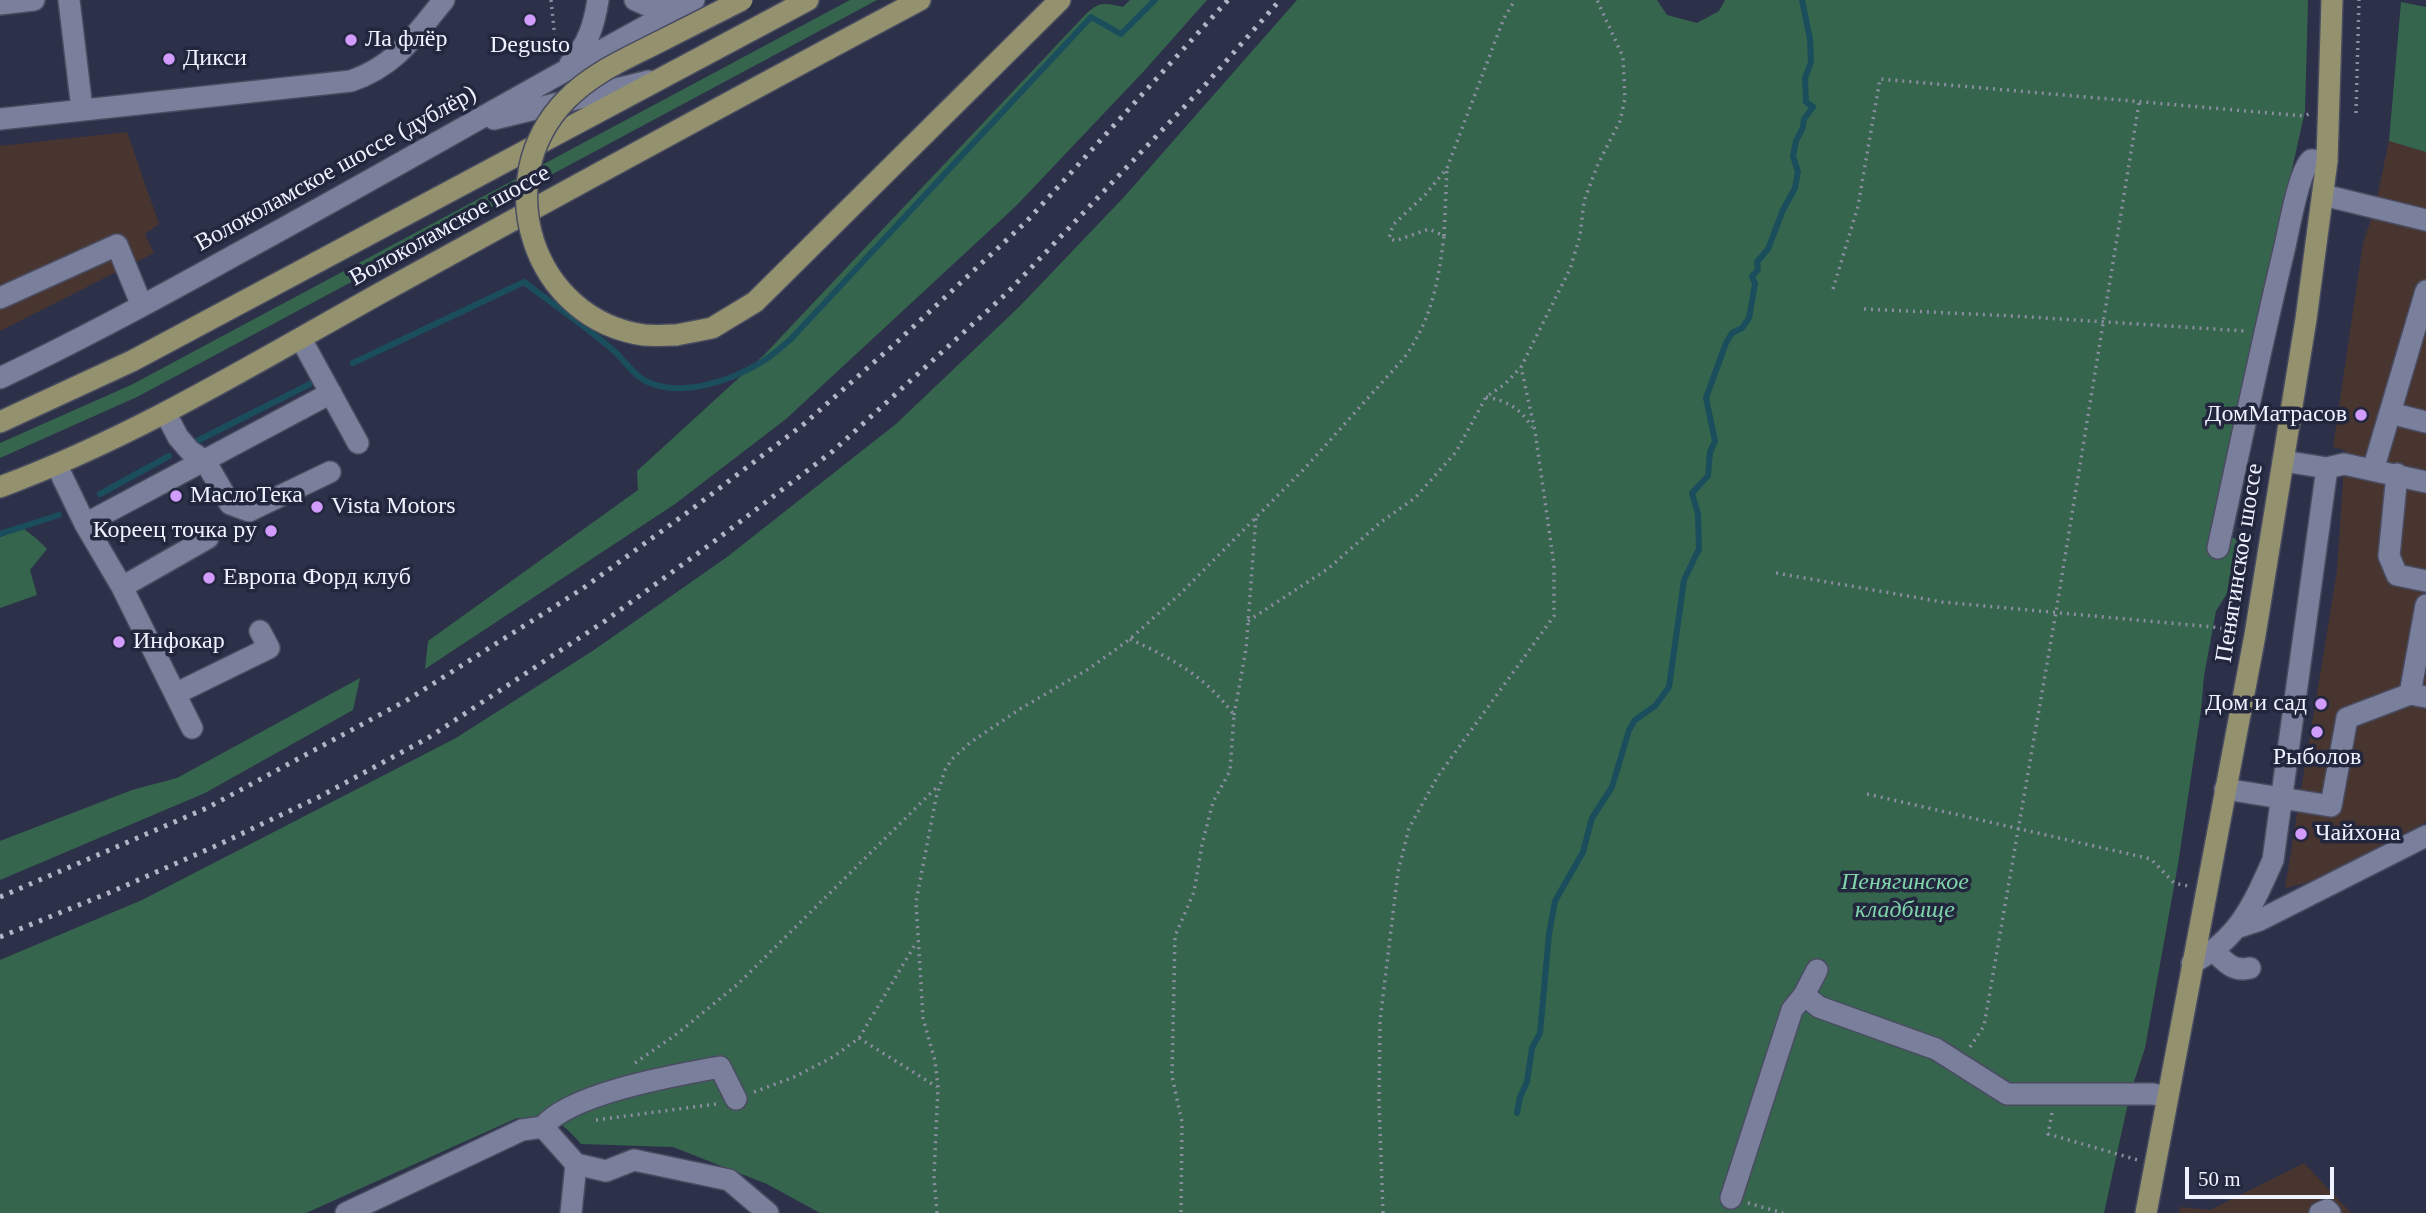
<!DOCTYPE html>
<meta charset="utf-8">
<style>
body{margin:0}
#map{position:relative;width:2426px;height:1213px;overflow:hidden;background:#2c3149;font-family:"Times New Roman",serif}
canvas{display:block}
.scale{position:absolute;left:2185px;top:1167px;width:149px;height:32px;box-sizing:border-box;border:4px solid #eff2ff;border-top:0;padding-left:9px;font-size:21px;line-height:24px;white-space:nowrap;color:#eff2ff;-webkit-text-stroke:5px #23273e;paint-order:stroke}
</style>
<div id="map">
<canvas width="2426" height="1213"></canvas>
<div class="scale">50 m</div>
</div>
<script>
const g = document.querySelector('canvas').getContext('2d');
g.lineJoin = 'round';
function fillPath(path, color) { g.fillStyle = color; g.fill(path, 'evenodd'); }
function strokePath(path, color, width, dash) { g.strokeStyle = color; g.lineWidth = width; g.lineCap = dash ? 'butt' : 'round'; g.setLineDash(dash || []); g.stroke(path); }
function drawText(font, color, halo, rows, align = 'center') {
  g.font = font + ' "Times New Roman",serif'; g.lineWidth = 7; g.setLineDash([]); g.textBaseline = 'middle'; g.strokeStyle = halo; g.fillStyle = color; for (const [text, x, y, turn = 0] of rows) {
    g.save(); g.translate(x, y); g.rotate((+turn || 0) * Math.PI / 180); g.textAlign = isNaN(turn) ? turn : align; if (halo) g.strokeText(text, 0, 0); g.fillText(text, 0, 0); g.restore();
  }
}
const commercial = new Path2D(`
 M127 132 159 224 145 234 154 253 0 331V146Z
 M2389 141 2426 152V822L2310 882 2285 888 2337 571 2345 450 2333 447 2363 243 2375 207Z
 M2304 1163 2351 1213H2179L2180 1207 2210 1210Z`);
const green = new Path2D(`
 M850 0H877L137 397 0 458V443L131 385Z
 M1130 0H1207L1144 71 1016 206 786 419 675 504 425 669 428 641 638 490 637 471 764 355 1085 15C1100 1 1103 3 1123 7Z
 M1297 0H1657L1667 15 1697 23 1719 11 1725 0H2308L2305 111 2255 335 2231 537 2240 540 2232 585 2216 611 2204 676 2201 710 2178 864 2145 1048 2130 1094 2104 1213H820L767 1184 673 1147 581 1144C558 1117 551 1118 517 1118L306 1213H0V960L142 900 456 738 594 650 727 557 896 424 1020 306 1124 197Z
 M2401 2 2426 7V152L2389 141Z
 M24 529 37 539 47 549 30 570 37 595 0 608V537Z
 M360 678 353 710 205 793 0 880V841L132 790 177 778Z`);
const stream = new Path2D(`
 M353 363 524 282C553 304 585 326 613 350 627 362 634 378 653 384 685 396 732 380 760 363 771 357 780 348 790 340L1091 17 1121 34 1155 0
 M197 441 310 384
 M100 494 169 456
 M0 534 59 515
 M1517 1113 1520 1097 1527 1082 1532 1048 1540 1033 1549 934 1555 901 1583 852 1592 818 1612 787 1629 730 1635 720 1655 706 1669 687 1684 580 1699 549 1698 514 1692 493 1708 476 1710 452 1715 441 1706 398 1726 343 1732 333 1742 328 1749 318 1755 284 1752 276 1758 270 1757 262 1768 249 1783 210 1795 188 1798 172 1793 156 1796 141 1803 127 1804 119 1813 107 1806 102 1805 78 1811 62 1810 39 1802 0`);
const path = new Path2D(`
 M551 0 556 49
 M2356 113 2359 0
 M1444 236 1447 168
 M1833 289 1858 206 1880 79 2304 116 2309 114
 M1864 309 2014 316 2245 331
 M1486 397C1507 401 1520 408 1532 427
 M1776 573 1942 602 2213 627 2236 631
 M1248 621 1329 568 1381 522 1415 498 1456 452 1486 397 1505 384 1521 367 1570 269 1580 236 1584 201 1598 164 1620 121 1625 99 1623 57 1597 0
 M1130 639C1174 660 1204 675 1234 715L1230 771 1213 802 1202 845 1194 892 1175 936 1172 1076 1182 1122 1181 1213
 M1234 715 1246 649 1256 517
 M1867 794 2151 859 2174 883 2188 886
 M859 1038 937 1087
 M1970 1047 1984 1026 2056 612 2139 103
 M635 1063 678 1033 738 984 939 785
 M754 1092 794 1077 833 1057 859 1038 916 943
 M2052 1113 2048 1134 2138 1160
 M596 1120 716 1104
 M1748 1203 1783 1213
 M937 1213 934 1177 938 1087 935 1061 923 1018 916 902 936 798 945 770 952 759 971 742 1020 709 1090 668 1130 639 1180 594 1306 467 1404 358C1432 319 1438 283 1444 236L1429 229 1395 241 1389 238 1393 225 1425 195 1447 168 1504 18 1515 0
 M1383 1213 1379 1102 1380 1021 1398 872 1409 828 1438 776 1554 616V565L1535 431 1521 367`);
const minor = new Path2D(`
 M69 0 82 109
 M635 0 653 8 677 6
 M0 4 34 0
 M570 64C588 45 594 25 598 0
 M0 119 351 81C397 65 414 36 444 0
 M494 119 649 81
 M2323 195 2426 220
 M0 298 117 245 142 306
 M301 339 358 443
 M0 378C80 340 158 298 235 255 389 171 540 83 694 0
 M2390 413 2426 422
 M166 414 178 437 190 451 205 461 230 504 249 511 330 472
 M57 466 85 524 122 587 192 728
 M2327 468 2344 464 2426 482
 M2373 470 2426 291
 M2397 474 2389 556 2397 575 2426 581
 M85 524 331 393
 M2218 548C2240 447 2261 346 2285 246 2289 228 2299 171 2311 160L2327 161
 M122 587 208 538
 M2426 605 2410 694 2426 697
 M175 694 269 648 260 631
 M2225 789 2331 806 2347 718 2410 694
 M2236 928 2260 920 2426 836
 M2214 951C2225 962 2233 972 2250 968
 M2192 963C2238 940 2253 905 2273 860L2327 468 2283 461
 M1817 970 1804 995 1819 1007 1936 1049 2007 1094H2153L2167 1097
 M543 1127C570 1093 677 1075 720 1067L736 1099
 M576 1164 606 1171 634 1160 729 1180 768 1213
 M1731 1198 1792 1010 1804 995
 M346 1213 522 1130 543 1127 576 1164 571 1213
 M2320 1213 2327 1210 2330 1213`);
const major = new Path2D(`
 M676 335 712 328 755 302 1060 0
 M0 422 132 361 808 0
 M0 487C143 434 271 353 404 280 575 186 747 92 920 0
 M2146 1213 2255 635 2306 319 2327 161 2332 0`);
const rail = new Path2D(`
 M0 897 207 808 409 699 582 589 688 512 804 424 898 341 1027 221 1228 0
 M0 937 111 892 220 844 319 797 428 738 605 621 712 543 833 451 1007 293 1206 84 1280 0`);
const majorBridge = new Path2D(`
 M676 335C666 335 654 336 644 335 532 319 488 180 566 100 590 75 621 61 651 46 681 31 712 15 742 0`);
const markers = [
 [530,20,7,"#d29cfd"],
 [351,40,7,"#d29cfd"],
 [169,59,7,"#d29cfd"],
 [2361,415,7,"#d29cfd"],
 [176,496,7,"#d29cfd"],
 [317,507,7,"#d29cfd"],
 [271,531,7,"#d29cfd"],
 [209,578,7,"#d29cfd"],
 [119,642,7,"#d29cfd"],
 [2321,704,7,"#d29cfd"],
 [2317,732,7,"#d29cfd"],
 [2301,834,7,"#d29cfd"]
];
const poiNames = [
 ["Ла флёр",365,40],
 ["Degusto",530,46,"center"],
 ["Дикси",183,59],
 ["ДомМатрасов",2347,415,"right"],
 ["МаслоТека",190,496],
 ["Vista Motors",331,507],
 ["Кореец точка ру",257,531,"right"],
 ["Европа Форд клуб",223,578],
 ["Инфокар",133,642],
 ["Дом и сад",2307,704,"right"],
 ["Рыболов",2317,758,"center"],
 ["Чайхона",2315,834]
];
const streetNames = [
 ["Волоколамское шоссе (дублёр)",336,169,-29],
 ["Волоколамское шоссе",450,226,-29],
 ["Пенягинское шоссе",2240,563,-81]
];
const parkNames = [
 ["Пенягинское",1905,883],
 ["кладбище",1905,911]
];
fillPath(commercial, '#493530');
fillPath(green, '#36654e');
strokePath(stream, '#1a4e5c', 6);
strokePath(minor, '#494c60', 24);
strokePath(major, '#494c60', 24);
strokePath(path, '#8a8ea0', 3.5, [2, 5]);
strokePath(minor, '#7a809c', 21);
strokePath(major, '#94926e', 21);
strokePath(rail, '#b2b5c6', 5, [3.5, 7]);
strokePath(majorBridge, '#494c60', 24, []);
strokePath(majorBridge, '#94926e', 21);
for (const [x, y, r, color] of markers) { const dot = new Path2D(); dot.arc(x, y, r, 0, 2 * Math.PI); g.fillStyle = color; g.fill(dot); strokePath(dot, '#23273e', 2.5); }
drawText('24px', '#eff2ff', '#23273e', poiNames, 'left');
drawText('24px', '#eff2ff', '#23273e', streetNames);
drawText('italic 24px', '#7fd4a9', '#23273e', parkNames);
</script>
